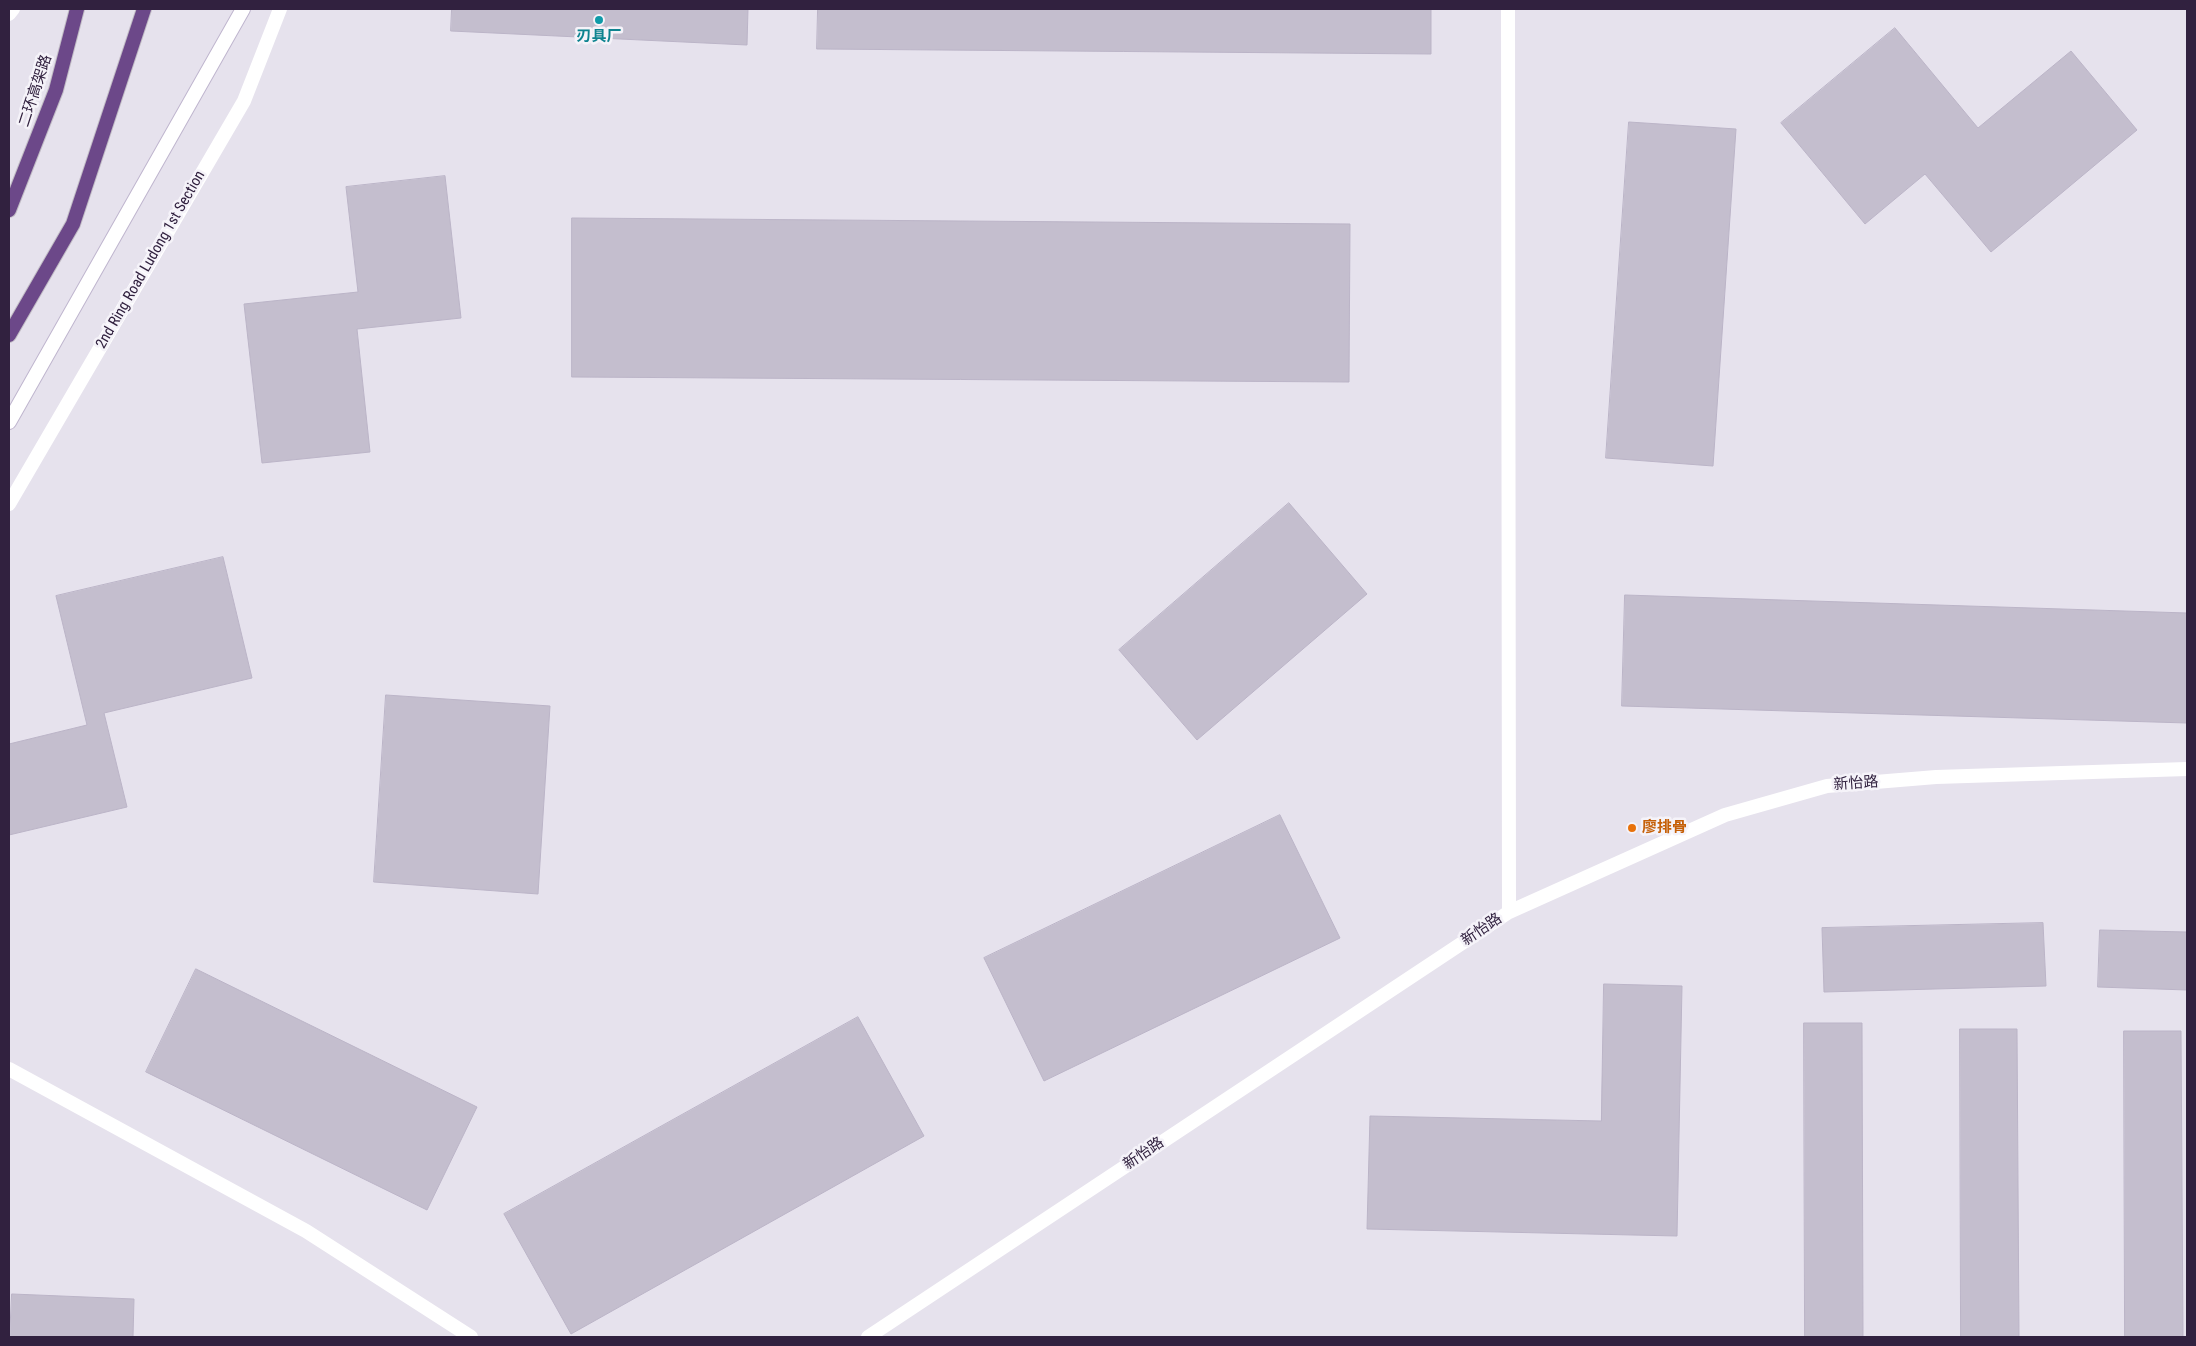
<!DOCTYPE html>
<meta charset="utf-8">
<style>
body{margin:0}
#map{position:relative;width:2196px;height:1346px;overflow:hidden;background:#e6e2ed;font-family:"Roboto Condensed",sans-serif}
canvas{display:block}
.frame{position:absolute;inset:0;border:10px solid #31213f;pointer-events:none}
</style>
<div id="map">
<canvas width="2196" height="1346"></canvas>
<div class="frame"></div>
</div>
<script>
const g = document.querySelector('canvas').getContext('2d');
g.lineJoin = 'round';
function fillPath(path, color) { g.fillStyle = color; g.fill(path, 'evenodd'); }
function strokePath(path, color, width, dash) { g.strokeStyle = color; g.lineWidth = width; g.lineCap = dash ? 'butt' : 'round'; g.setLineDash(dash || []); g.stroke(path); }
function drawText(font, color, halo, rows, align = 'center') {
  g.font = font + ' "Roboto Condensed","Noto Sans SC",sans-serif'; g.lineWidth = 5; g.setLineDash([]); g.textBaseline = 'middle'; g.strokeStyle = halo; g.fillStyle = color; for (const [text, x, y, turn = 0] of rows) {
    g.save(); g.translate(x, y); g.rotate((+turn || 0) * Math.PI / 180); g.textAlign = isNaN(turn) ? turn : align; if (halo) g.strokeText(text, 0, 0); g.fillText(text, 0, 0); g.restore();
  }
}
const building = new Path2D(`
 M452 9H748L747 45 451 31Z
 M818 9H1431V54L817 49Z
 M1895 28 1978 128 2071 51 2137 130 1991 252 1925 174 1865 224 1781 123Z
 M1629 122 1736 129 1713 466 1606 458Z
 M445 176 461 318 357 329 370 452 262 463 244 304 358 292 346 187Z
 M572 218 1350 224 1349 382 572 377Z
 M1289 503 1367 594 1197 740 1119 650Z
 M223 557 252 678 104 713 127 807 9 835V744L87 725 56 596Z
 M1625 595 2187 613V723L1622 706Z
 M386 695 550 706 538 894 374 882Z
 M1280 815 1340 938 1044 1081 984 958Z
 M2043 923 2046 986 1824 992 1822 928Z
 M2100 930 2187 932V990L2098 987Z
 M196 969 477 1107 427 1210 146 1072Z
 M1604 984 1682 986 1677 1236 1367 1229 1370 1116 1601 1121Z
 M858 1017 924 1136 571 1334 504 1214Z
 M1804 1023H1862L1863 1337H1805Z
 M1960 1029H2017L2019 1337H1961Z
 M2124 1031H2181L2183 1337H2125Z
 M12 1294 134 1299 133 1337H10Z`);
const minor = new Path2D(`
 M1508 9 1509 912
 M9 1069 306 1231 471 1337
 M868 1337 1509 912 1725 815 1827 786 1936 777 2187 769`);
const tertiary = new Path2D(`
 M9 14 13 9
 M9 504 244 101 280 9`);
const secondary = new Path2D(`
 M9 422 243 9`);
const trunk = new Path2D(`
 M9 210 56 90 77 9
 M9 335 73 224 144 9`);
const markers = [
 [599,20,5,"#0f9aa8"],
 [1632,828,5,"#e8710a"]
];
const cultureNames = [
 ["刃具厂",599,37]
];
const streetNames = [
 ["二环高架路",36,91,-72],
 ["2nd Ring Road Ludong 1st Section",151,260,-60],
 ["新怡路",1856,784,-4],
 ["新怡路",1482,930,-34],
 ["新怡路",1144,1154,-34]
];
const foodNames = [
 ["廖排骨",1642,828]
];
fillPath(building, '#c4bece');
strokePath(building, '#bbb4c7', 1);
strokePath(secondary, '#bfb5ce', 16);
strokePath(trunk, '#c1bcc5', 16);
strokePath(minor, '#fff', 14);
strokePath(tertiary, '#fff', 14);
strokePath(secondary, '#fff', 14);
strokePath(trunk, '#6c4889', 14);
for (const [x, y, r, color] of markers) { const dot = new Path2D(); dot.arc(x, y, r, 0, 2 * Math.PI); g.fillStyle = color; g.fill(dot); strokePath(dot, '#f5f3f9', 2); }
drawText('bold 15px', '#0d838f', '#f5f3f9', cultureNames);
drawText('15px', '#31213f', '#f5f3f9', streetNames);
drawText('bold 15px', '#c56008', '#f5f3f9', foodNames, 'left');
</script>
